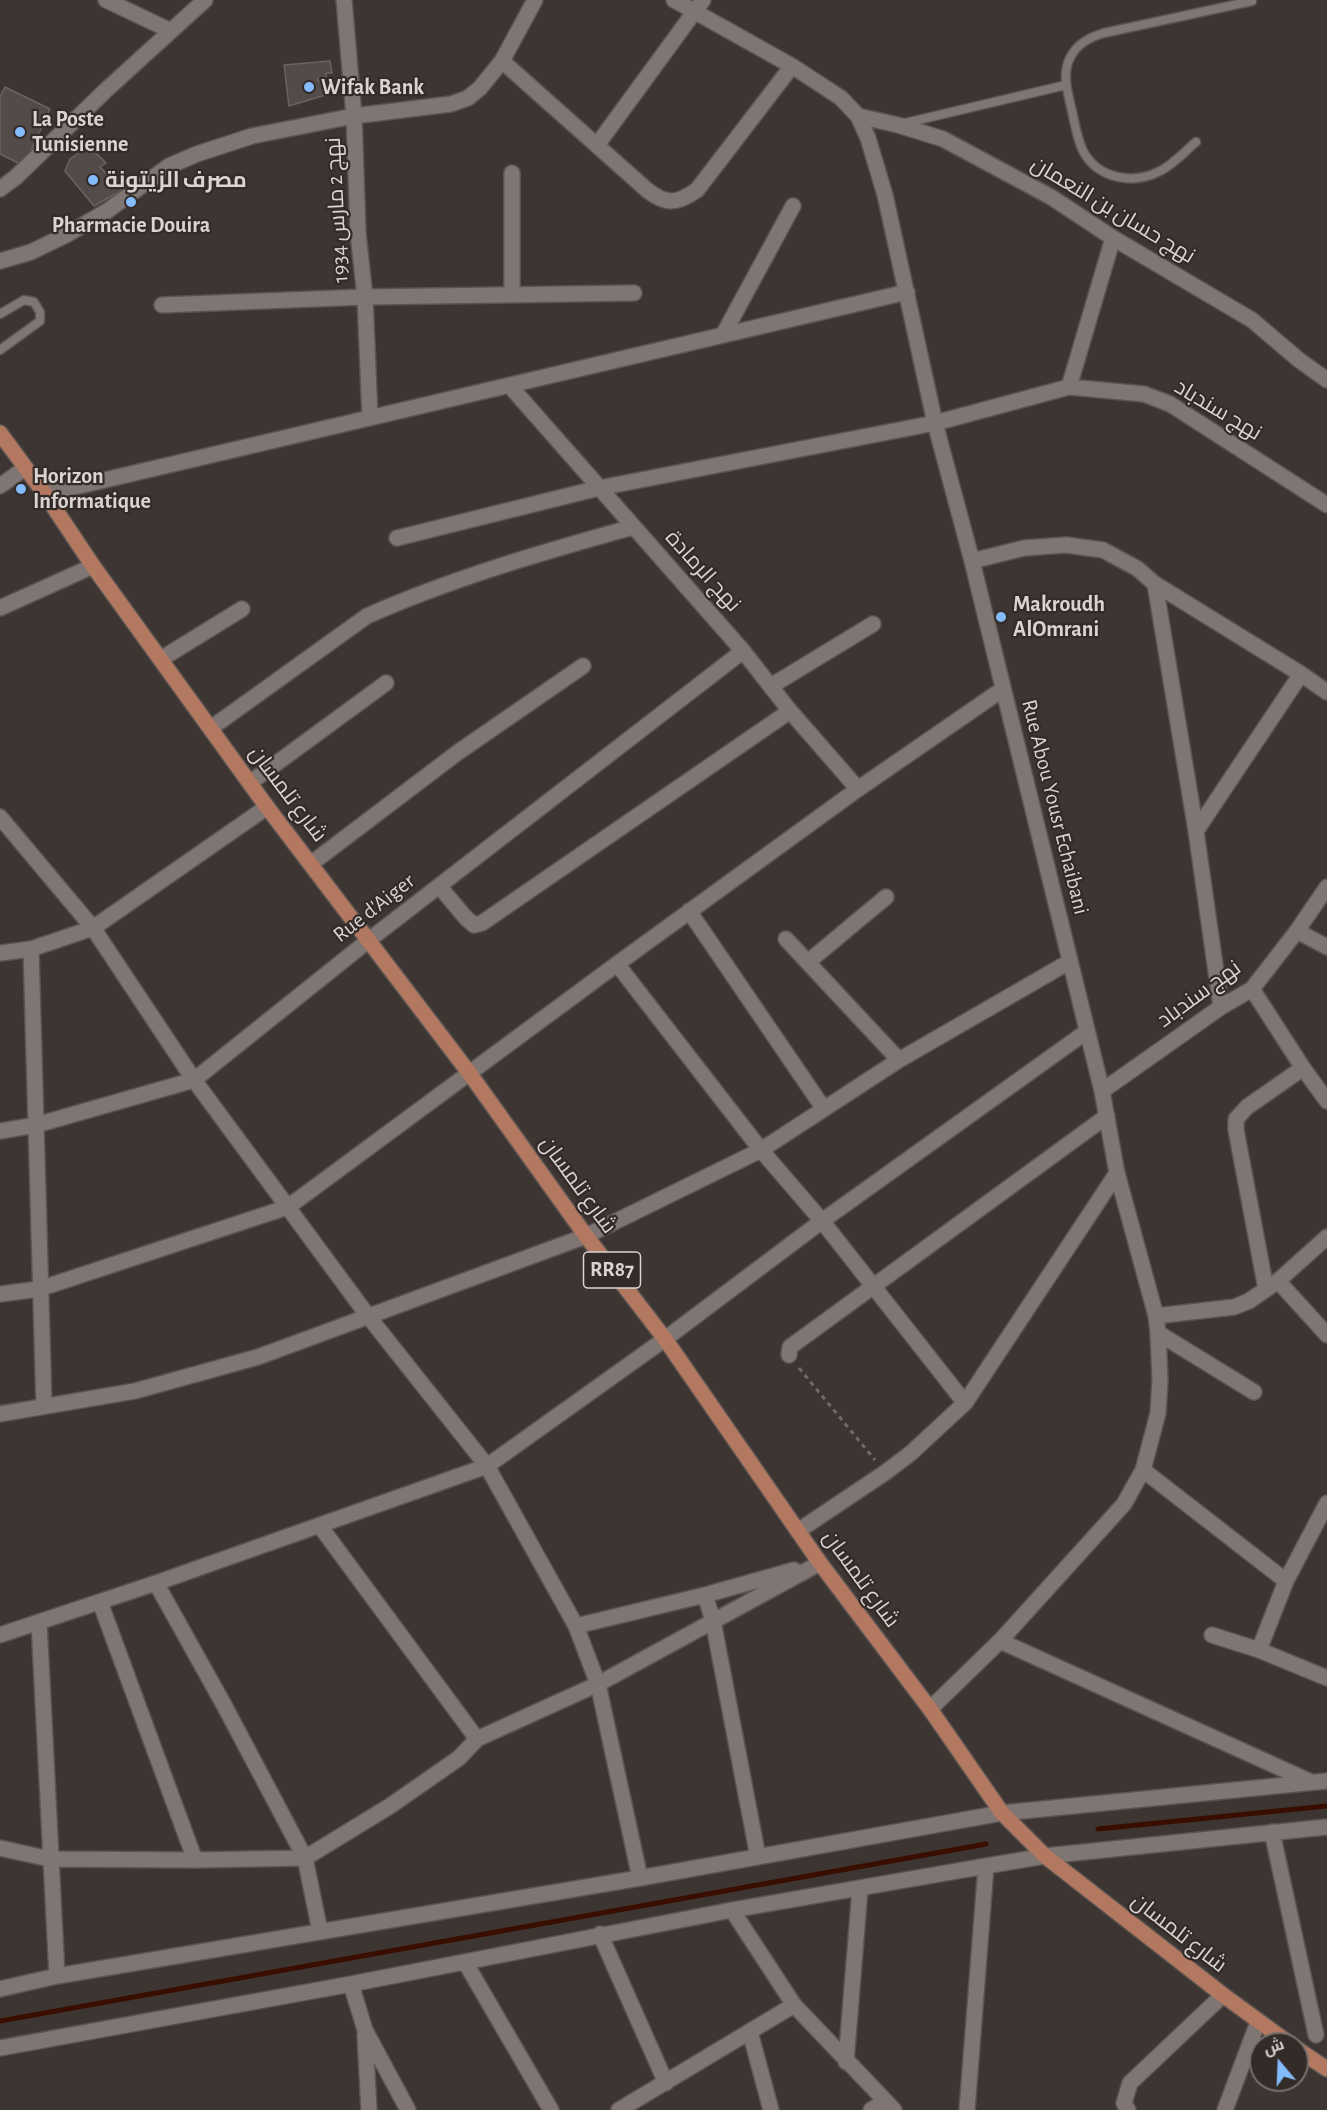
<!DOCTYPE html>
<meta charset="utf-8">
<style>
body{margin:0}
#map{position:relative;width:1327px;height:2110px;overflow:hidden;background:#3c3532;font-family:"Alegreya Sans",Cairo,sans-serif}
canvas{display:block}
.north{position:absolute;left:1249px;top:2032px;width:60px;height:60px;box-sizing:border-box;background:#322b28;border:2px solid #756f6c;border-radius:50%;rotate:341deg;font-size:16px;font-weight:700;line-height:24px;text-align:center;color:#d9d4d2}
.north::after{content:'';display:block;margin:auto;width:21px;height:27px;background:#84bcfb;clip-path:polygon(50% 0,100% 100%,50% 72%,0 100%)}
</style>
<div id="map">
<canvas width="1327" height="2110"></canvas>
<div class="north">ش</div>
</div>
<script>
const g = document.querySelector('canvas').getContext('2d');
g.lineJoin = 'round';
function strokePath(path, color, width, dash) { g.strokeStyle = color; g.lineWidth = width; g.lineCap = dash ? 'butt' : 'round'; g.setLineDash(dash || []); g.stroke(path); }
function fillPath(path, color) { g.fillStyle = color; g.fill(path, 'evenodd'); }
function drawText(font, color, halo, rows, align = 'center') {
  g.font = font + ' "Alegreya Sans",Cairo,sans-serif'; g.lineWidth = 4.5; g.setLineDash([]); g.textBaseline = 'middle'; g.strokeStyle = halo; g.fillStyle = color; for (const [text, x, y, turn = 0] of rows) {
    g.save(); g.translate(x, y); g.rotate((+turn || 0) * Math.PI / 180); g.textAlign = isNaN(turn) ? turn : align; if (halo) g.strokeText(text, 0, 0); g.fillText(text, 0, 0); g.restore();
  }
}
const stream = new Path2D(`
 M1098 1829 1327 1806
 M0 2021 986 1844`);
const building = new Path2D(`
 M330 61 332 73H326V77L318 78V81L331 80 332 93 289 106 284 65Z
 M5 87 50 109 24 166 0 154V97Z
 M89 146 106 163 100 167 122 190 94 206 65 171 70 159Z`);
const path = new Path2D(`
 M799 1368 875 1460`);
const lane = new Path2D(`
 M901 124 1066 85
 M1196 142C1184 152 1173 165 1160 171 1133 185 1098 179 1083 151 1077 139 1075 124 1072 111 1068 93 1061 73 1071 56 1078 43 1090 37 1104 33L1252 1
 M0 314 24 300 34 302 40 312V321L0 350`);
const street = new Path2D(`
 M106 0 171 31
 M344 0 354 116 358 233 365 297 370 418
 M674 0 792 66 841 98 858 116 868 138 885 195 935 423 972 561 1102 1091 1117 1173 1156 1316 1158 1333 1160 1380 1158 1413 1143 1470 1124 1504 1000 1641 930 1709
 M502 61 647 190C666 205 677 204 697 190L792 66
 M858 116 898 125 943 139 1051 197 1113 238 1252 320 1299 360 1327 380
 M597 145 703 0
 M512 173V295
 M0 189 16 177 105 91 205 0
 M0 261 31 252 66 235 107 211 169 166 197 154 252 136 354 116 451 104 468 98 480 88 502 61 535 0
 M162 305 365 297 634 293
 M723 335 793 206
 M510 386 743 651 790 711 858 789
 M1069 387 1113 238
 M0 486 25 468
 M45 494 907 292
 M397 538 599 488 935 423 1069 387 1144 394 1170 404 1327 505
 M972 561 1024 548 1066 545 1103 550 1138 569 1155 584 1301 674 1327 692
 M1155 584 1196 831 1221 1007
 M0 608 93 566
 M161 659 242 609
 M771 686 873 624
 M211 728 367 616C453 578 543 552 633 527
 M251 782 386 683
 M0 817 93 928 194 1080 368 1316 487 1466 576 1626 598 1684 640 1878
 M1196 831 1301 674
 M312 863 457 753 583 666
 M439 886 466 918 474 925 482 923 790 711
 M689 911 824 1109
 M1297 931 1327 947
 M786 939 899 1060
 M31 949 44 1406
 M0 953 31 949 93 928 267 807
 M808 962 886 897
 M617 964 761 1150 822 1221 965 1403
 M1252 989 1303 1068 1327 1101
 M1102 1091 1221 1007 1252 989 1297 931 1327 887
 M0 1131 36 1125 194 1080 369 940 743 651
 M1278 1281 1327 1335
 M1266 1289 1236 1130V1119L1247 1107 1303 1068
 M0 1294 39 1289 288 1207 617 964 858 789 1003 689
 M1156 1316 1234 1307 1249 1301 1278 1281 1327 1237
 M1158 1333 1254 1392
 M789 1355 790 1347 1107 1116
 M0 1414 135 1391 258 1357 586 1236 761 1150 899 1060 1069 962
 M1143 1470 1286 1581
 M320 1526 477 1739
 M798 1531 886 1472 911 1453 965 1403 1117 1173
 M156 1583 224 1705 305 1858 320 1931
 M705 1595 713 1621 758 1857
 M100 1602 195 1860
 M39 1622 57 1976
 M576 1626 705 1595 794 1570
 M0 1635 156 1583 487 1466 665 1339 822 1221 1086 1032
 M1212 1635 1259 1650 1327 1678
 M1000 1641 1309 1781
 M1259 1650 1286 1581 1327 1503
 M1272 1832 1316 2035
 M0 1848 50 1859 195 1860 305 1858 390 1806 459 1758 477 1739 598 1684 820 1563
 M732 1910 794 2005 894 2110
 M600 1934 666 2083
 M465 1962 551 2110
 M351 1984 365 2030 408 2110
 M0 1989 57 1976 640 1878 1002 1813 1327 1781
 M750 2032 771 2110
 M365 2035 369 2110
 M0 2048 351 1984 732 1910 986 1866 1045 1856 1327 1827
 M846 2062 860 1889
 M619 2110 794 2005
 M871 2110 885 2101
 M967 2110 986 1866
 M1128 2110 1124 2103 1130 2083 1223 1995
 M1225 2110 1258 2022`);
const primary = new Path2D(`
 M0 433 45 494 93 566 267 807 470 1074 586 1236 665 1339 820 1563 930 1709 1002 1813 1045 1856 1223 1995 1290 2044
 M1297 2049 1327 2069`);
const markers = [
 [309,87,6,"#84bcfb"],
 [20,132,6,"#84bcfb"],
 [93,180,6,"#84bcfb"],
 [131,202,6,"#84bcfb"],
 [21,489,6,"#84bcfb"],
 [1001,617,6,"#84bcfb"]
];
const shields = [
 [612,1270,57]
];
const shieldNames = [
 ["RR87",612,1270]
];
const poiNames = [
 ["Wifak Bank",321,87],
 ["La Poste",32,119],
 ["Tunisienne",32,144],
 ["مصرف الزيتونة",105,180],
 ["Pharmacie Douira",131,225,"center"],
 ["Horizon",33,476],
 ["Informatique",33,501],
 ["Makroudh",1013,604],
 ["AlOmrani",1013,629]
];
const streetNames = [
 ["نهج 2 مارس 1934",337,210,-93],
 ["نهج حسان بن النعمان",1113,210,31],
 ["نهج سندباد",1218,410,31],
 ["نهج الرمادة",703,571,48],
 ["شارع تلمسان",288,794,53],
 ["Rue Abou Yousr Echaibani",1055,807,76],
 ["Rue d'Aiger",374,908,-38],
 ["نهج سندباد",1199,994,-36],
 ["شارع تلمسان",578,1185,54],
 ["شارع تلمسان",861,1579,54],
 ["شارع تلمسان",1179,1933,38]
];
strokePath(stream, '#390d00', 5);
fillPath(building, '#534b48');
strokePath(building, '#6b6360', 1.5);
strokePath(lane, '#5a5351', 11);
strokePath(street, '#5a5351', 18);
strokePath(primary, '#5a5351', 18);
strokePath(path, '#716a68', 3, [4.5, 4.5]);
strokePath(lane, '#7f7673', 8);
strokePath(street, '#7f7673', 15);
strokePath(primary, '#b37860', 15);
for (const [x, y, r, color] of markers) { const dot = new Path2D(); dot.arc(x, y, r, 0, 2 * Math.PI); g.fillStyle = color; g.fill(dot); strokePath(dot, '#322b28', 2); }
for (const [x, y, w] of shields) { const box = new Path2D(); box.roundRect(x - w / 2, y - 18, w, 36, 4.5); g.fillStyle = '#322b28'; g.fill(box); strokePath(box, '#d9d4d2', 1.5); }
drawText('bold 21px', '#d9d4d2', null, shieldNames);
drawText('bold 22px', '#d9d4d2', '#322b28', poiNames, 'left');
drawText('22px', '#d9d4d2', '#322b28', streetNames);
</script>
